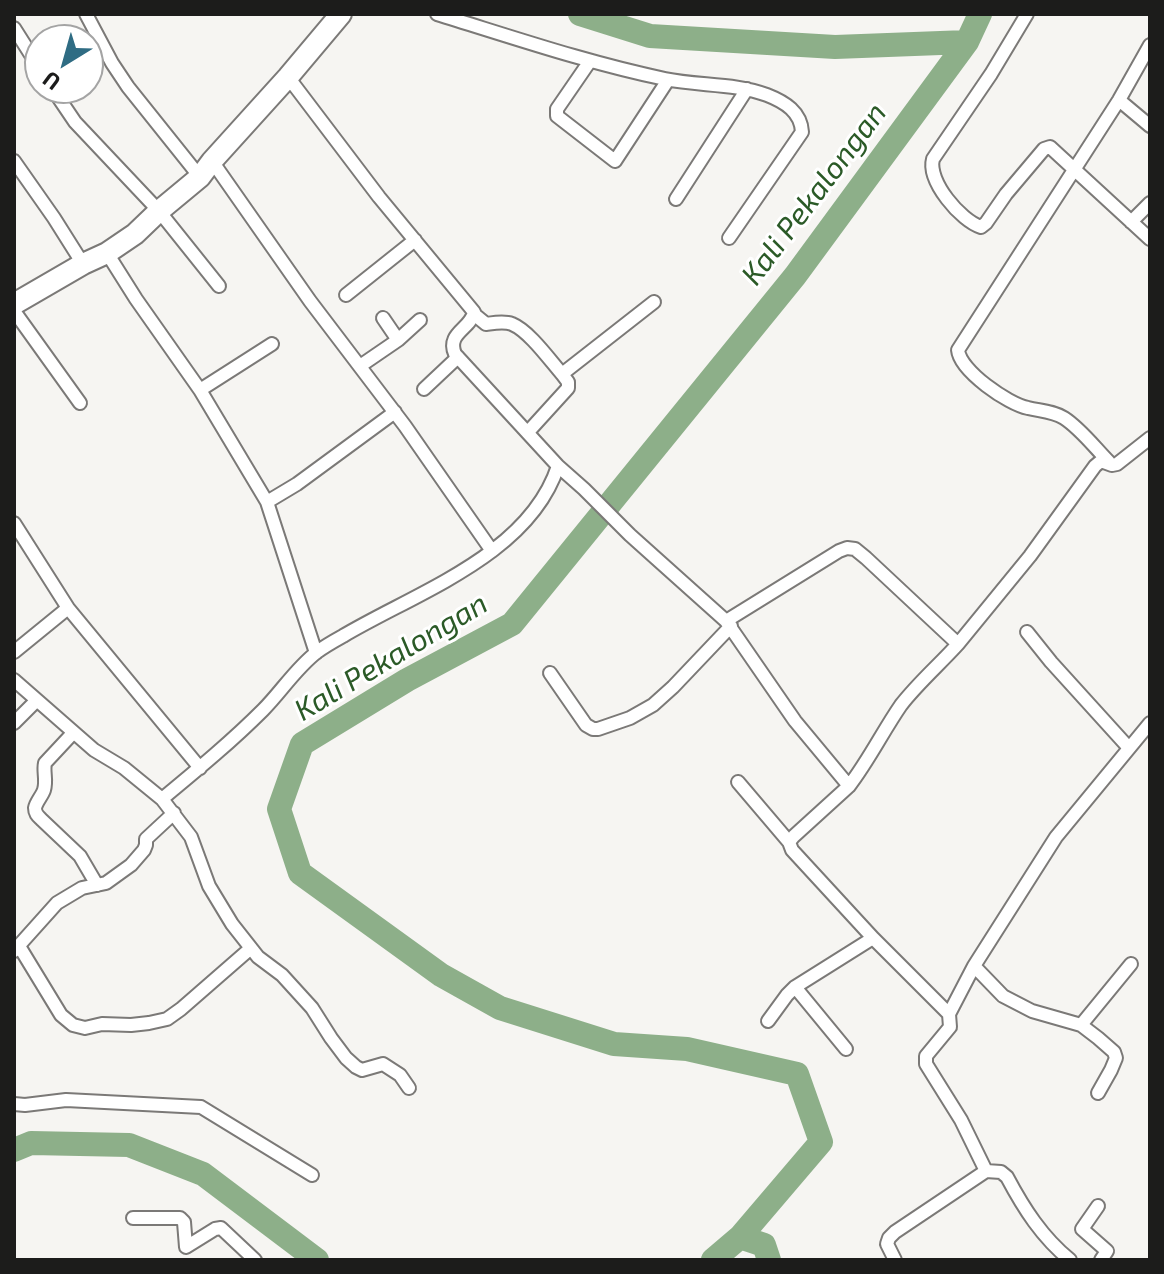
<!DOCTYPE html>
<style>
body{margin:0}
#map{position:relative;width:1164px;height:1274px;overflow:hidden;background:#f6f5f2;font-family:"Exo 2",sans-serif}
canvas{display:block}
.frame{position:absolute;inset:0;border:16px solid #1c1c1b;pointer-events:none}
.north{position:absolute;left:24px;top:24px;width:80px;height:80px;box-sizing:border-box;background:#fff;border:2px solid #a4a4a4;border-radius:50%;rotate:217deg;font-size:22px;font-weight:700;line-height:32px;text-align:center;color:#1c1c1b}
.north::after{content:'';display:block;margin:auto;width:28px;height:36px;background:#2f6c83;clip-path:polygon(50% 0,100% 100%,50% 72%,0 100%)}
</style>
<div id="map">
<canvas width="1164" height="1274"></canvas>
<div class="frame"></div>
<div class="north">U</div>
</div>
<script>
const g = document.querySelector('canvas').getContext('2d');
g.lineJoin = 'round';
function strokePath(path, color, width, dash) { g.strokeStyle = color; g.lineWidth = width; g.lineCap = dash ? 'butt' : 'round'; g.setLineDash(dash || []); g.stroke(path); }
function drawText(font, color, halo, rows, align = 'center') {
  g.font = font + ' "Exo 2",sans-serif'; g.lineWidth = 6; g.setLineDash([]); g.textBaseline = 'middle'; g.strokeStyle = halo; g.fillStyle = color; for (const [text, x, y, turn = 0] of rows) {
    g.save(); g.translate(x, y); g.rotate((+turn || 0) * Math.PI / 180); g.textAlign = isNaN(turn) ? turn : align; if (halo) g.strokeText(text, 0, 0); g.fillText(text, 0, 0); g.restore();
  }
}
const river = new Path2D(`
 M580 14 650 36 835 47 967 42
 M14 1150 31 1143 129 1145 203 1174 317 1260
 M740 1237 764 1245 769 1260
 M713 1260 740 1237 821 1142 797 1074 687 1049 614 1044 500 1008 441 975 300 873 279 809 302 744 407 680 512 624 795 276 967 42 980 14`);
const minor = new Path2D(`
 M86 14 112 63 128 87 200 177
 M437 14C512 37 588 63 665 79 699 86 735 83 767 95 785 102 801 112 802 132L729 238
 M1027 14 991 74 933 159C927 181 961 221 981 227L986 223 1006 194 1044 149 1050 147 1150 239
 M14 28 40 69
 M590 61 557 109V116L615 161 668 80
 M288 77 379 197 474 312C471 329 446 333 455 354L558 466 584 489 630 535 726 621 839 551 847 548 855 549 866 558 958 644 1030 556 1095 466 1101 461 1112 465 1117 464 1150 438
 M52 88 75 122 159 211 219 286
 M1119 100 1150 126
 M14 161 54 218 83 264
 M212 161 310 301 405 426 492 551
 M676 199 747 89
 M1131 222 1150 203
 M107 253 136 299 200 390 267 502 316 653
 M346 295 415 240
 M14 311 80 403
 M475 315 486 324C494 323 504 321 512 324 529 331 549 359 562 374
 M383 318 398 340
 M360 366 398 340 420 320
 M424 389 458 357
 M200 390 272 344
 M528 432 568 388V382L562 374 654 302
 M1109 462C1095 448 1081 429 1064 418 1053 411 1041 411 1028 408 1008 404 960 371 958 350L1119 100 1150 45
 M267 502 297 484 395 412
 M14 523 68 608 14 652
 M68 608 200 768
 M726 621 795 721 849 786C869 760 883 731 901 705 918 683 939 665 958 644
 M1027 632 1051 662 1129 748
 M550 673 586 725 593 729H598L630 718 653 705 673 687 731 626
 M14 680 94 750 124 768 162 799 191 837 209 886 232 924 258 957 282 975 312 1008 331 1038 346 1058 356 1067 362 1070 383 1064 400 1075 409 1088
 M14 723 36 701
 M73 733 45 763C43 772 47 780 44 790 42 796 36 802 35 808 35 814 38 816 42 820L80 856 97 885
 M738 782 789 842 792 850 873 938
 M162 799C197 770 231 742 263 710 281 692 296 668 317 652 325 646 334 641 343 636 417 592 529 555 558 466
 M789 842 794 836 849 786
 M19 946 61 1015 73 1025 85 1028 102 1024 131 1025 149 1023 167 1019 181 1009 251 948
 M14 951 57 903 82 888 106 883 131 865 144 850 146 845V839L174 813
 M974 966 1003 996 1032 1011 1081 1025 1098 1038 1114 1052 1116 1058 1111 1070 1098 1093
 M795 987 846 1049
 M949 1014 974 966 1056 837 1150 723
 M768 1021 787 995 795 987 873 938 949 1014 950 1027 926 1056V1064L961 1120 986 1171 895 1232 889 1238 887 1244 895 1260
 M1081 1025 1131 964
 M14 1104 25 1105 66 1100 201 1107 312 1175
 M986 1171 1001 1172 1007 1177C1024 1209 1042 1237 1070 1260
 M1098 1206 1082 1229 1107 1251 1101 1260
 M133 1218H180L184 1222 186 1247 215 1229 221 1228 255 1260`);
const primary = new Path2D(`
 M14 304 83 264 107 253 135 234 159 211 200 177 212 161 288 77 341 14`);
const waterNames = [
 ["Kali Pekalongan",814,194,-53],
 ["Kali Pekalongan",391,657,-31]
];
strokePath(river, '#8daf89', 24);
strokePath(minor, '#7b7977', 16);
strokePath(primary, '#7b7977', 24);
strokePath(minor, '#fff', 12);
strokePath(primary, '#fff', 20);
drawText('italic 30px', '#2b5a27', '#fff', waterNames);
</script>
